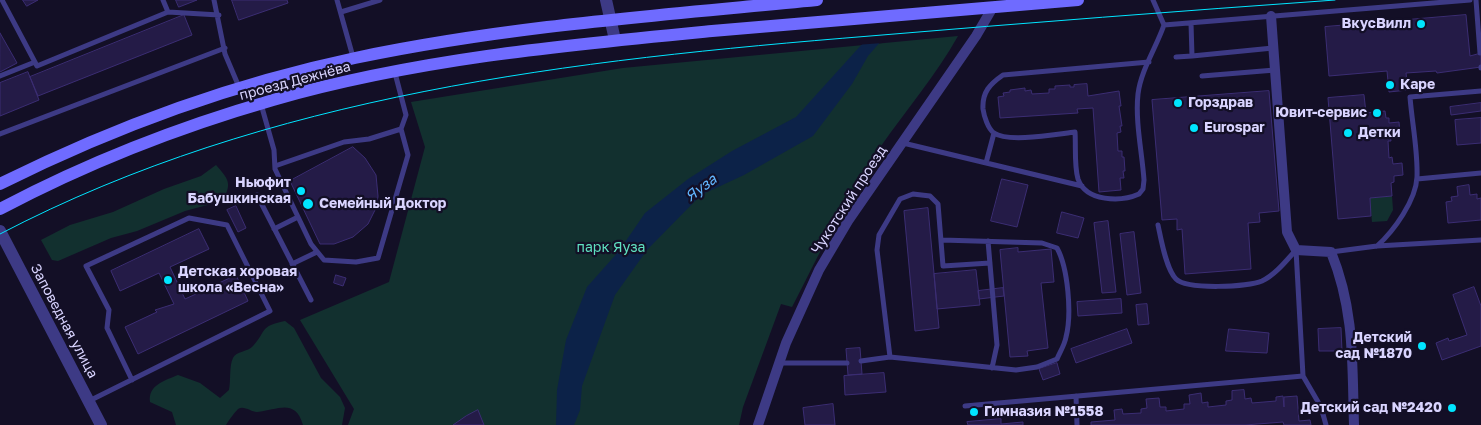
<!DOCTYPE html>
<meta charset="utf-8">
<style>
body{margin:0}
canvas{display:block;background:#130f26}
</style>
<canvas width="1481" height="425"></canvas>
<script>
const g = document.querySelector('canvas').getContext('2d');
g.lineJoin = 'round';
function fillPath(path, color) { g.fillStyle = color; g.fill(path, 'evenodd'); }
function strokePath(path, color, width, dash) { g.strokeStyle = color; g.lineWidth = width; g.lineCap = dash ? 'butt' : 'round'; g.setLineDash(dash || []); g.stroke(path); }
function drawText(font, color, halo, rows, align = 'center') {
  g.font = font + ' "Golos Text",sans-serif'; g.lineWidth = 4.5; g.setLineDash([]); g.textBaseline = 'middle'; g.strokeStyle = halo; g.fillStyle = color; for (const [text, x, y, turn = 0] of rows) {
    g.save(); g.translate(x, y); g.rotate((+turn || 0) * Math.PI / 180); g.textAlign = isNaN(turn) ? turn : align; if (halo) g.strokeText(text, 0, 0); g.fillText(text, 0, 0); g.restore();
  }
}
const green = new Path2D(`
 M958 36C936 75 907 109 881 146 847 197 820 252 792 307L781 304 743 407 739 425H348L354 409 300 320 389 282 425 147 411 102 623 68Z
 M216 165C228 179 233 183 222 201L185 211 137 231 111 238 58 261 52 260 41 240 70 225 113 212 164 189 201 176Z
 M1392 196 1393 210 1387 221 1372 222 1370 198Z
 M285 321 294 328 321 378 340 397 345 408 342 425H303C295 398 278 410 257 412 251 412 244 405 238 409 234 413 229 420 226 425H176L172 412 150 402C148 385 164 381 178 375L200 383 220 398 229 390C231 381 229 366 233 358 236 351 248 352 253 346 267 331 259 326 285 321Z`);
const water = new Path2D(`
 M902 0H917L868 56 852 84 813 136 744 175 701 195 647 250 615 295 582 386 580 410 574 425H556L557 390 566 340 587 287 619 251 645 213 688 179 732 151 796 117Z`);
const pier = new Path2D(`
 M899 0H919L882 43 856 45Z`);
const building = new Path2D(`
 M23 0H38L27 6Z
 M176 0H197L179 7Z
 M232 0H287L288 3 239 20Z
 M184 15 192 35 38 96 30 77Z
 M1466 15 1470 56 1481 53V67L1437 73 1436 71 1406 73 1408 90 1389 92 1387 71 1329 76 1325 27Z
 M0 33 17 63 0 72Z
 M28 72 39 100 0 116V83Z
 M1087 84 1088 96 1119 91 1121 106H1119L1122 126H1120L1121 132 1117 133 1118 151H1122V157H1124L1125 171H1123L1124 178H1120L1121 190 1099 192 1093 108 1077 109 1078 113 1000 118 998 97 1004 96 1003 93 1010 92V90L1025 88V91L1031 90 1032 94 1049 93V89H1055V86L1070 85V87H1074V85Z
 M1269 91 1279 211 1259 213 1260 222 1248 223 1251 269 1185 274 1182 229 1177 230V219L1162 220 1152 100Z
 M1364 95 1366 113 1385 111 1386 118H1389V123L1399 122 1400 135H1390L1391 141H1388L1389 158 1392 157 1393 164 1402 163 1403 175 1394 176V182L1391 183 1392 196 1370 198 1371 216 1338 219 1328 98Z
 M1481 103V111L1451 115 1450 107Z
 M1481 118V143L1457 145 1455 120Z
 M353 147 365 158 376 175 378 196 377 206 368 224 353 237 334 244H320L290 181Z
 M1002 179 1028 185 1017 227 991 221Z
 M1469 185 1470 195 1477 194V199L1481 198V220L1448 223 1446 202 1452 201 1451 197 1458 196 1457 187Z
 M236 206 246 228 238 232 227 210Z
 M928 208 939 328 915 331 904 211Z
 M1062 212 1084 218 1078 238 1057 233Z
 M1108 221 1116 292 1102 293 1094 223Z
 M199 229 209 249 170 267 185 299 196 294 194 291 202 287 204 290 236 275 248 301 138 354 125 327 157 312 155 310 174 304 159 273 120 291 111 271Z
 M1134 232 1141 293 1127 295 1120 234Z
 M1018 248V252L1051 249 1054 282 1041 283 1048 348 1027 351 1028 356 1010 357 1000 250Z
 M976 270 980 305 937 309 934 274Z
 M336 275 346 278 343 286 334 283Z
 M1474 287 1481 306V346L1442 360 1436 343 1448 338 1449 341 1467 335 1453 295Z
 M1003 288 1004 296 979 299 978 291Z
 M1121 299 1122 313 1078 316 1077 302Z
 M1147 304 1149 324 1138 325 1136 305Z
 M1341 328 1342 351H1319L1318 329Z
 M1127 329 1132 343 1076 363 1071 349Z
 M1229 329 1269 333 1267 353 1226 351Z
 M860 348 862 374 848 375 846 349Z
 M1057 363 1060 374 1043 380 1039 369Z
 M884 373 886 392 845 395 844 376Z
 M1244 390 1245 399 1251 398 1252 403 1276 401V397L1283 396 1284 407V397L1297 396 1299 421 1310 420 1311 425H1284L1283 422 1245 425H1091V422L1115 420 1114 410 1122 409 1123 414 1141 413V409L1147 408 1146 399 1159 398 1160 407H1166V411L1184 409V404H1190L1189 395 1201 393 1202 403 1208 402V407L1226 405V401L1232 400V391Z
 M833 404 835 425H805L803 408Z
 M478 410 484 425H453L466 416Z
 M1001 419V424L1023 422V425H968L967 422Z`);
const service = new Path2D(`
 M2 0 37 66 168 12 219 15
 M163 0 168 12
 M214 0 225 54 239 87
 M337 0 353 57
 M1476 0 1480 53
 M341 12 380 0
 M1191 23 1192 56 1273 48
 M1164 25 1470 0
 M1176 57 1192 56
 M1149 62 1003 75C990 84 982 92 983 109 984 116 988 129 994 133 1008 143 1057 134 1075 132 1076 146 1074 166 1078 179 1086 202 1121 202 1139 194L1143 189 1144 180C1142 152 1135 121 1138 94 1141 70 1156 48 1164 25L1153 0
 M1481 67V68
 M0 76 35 62
 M1202 76 1275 70
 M261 104 274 150 275 169 311 244 324 260 356 262 378 258 408 155 401 129 406 115 395 73
 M0 134 225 48
 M903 143 1082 186
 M986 163 994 133
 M275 166 344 142 369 139 401 129
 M1417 179 1481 173
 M257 195 311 300
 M1158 225C1161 239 1166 269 1176 279 1187 290 1248 287 1262 281 1275 275 1286 261 1296 250
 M274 229 298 217
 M988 241 997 345 992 368
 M1377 246C1394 231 1416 200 1417 177 1418 151 1412 123 1410 97L1481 91
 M1296 250 1303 376 1321 407 1326 425
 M1331 252 1377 246 1481 240
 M292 264 317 252
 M890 357 877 250 879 235 900 199 913 194 930 196 938 204 943 266 990 263
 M861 361 890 357 1016 370 1037 367 1057 359C1060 352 1065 344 1066 337 1072 314 1068 268 1057 248L1042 243 942 240
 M780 363H847
 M1076 396 1077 425
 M89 401C149 371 210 341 270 311L227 225 189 218 86 266 109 310 107 328 132 380
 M965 406 1303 376`);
const minor = new Path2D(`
 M1271 16 1287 232 1296 250 1331 252C1355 311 1352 363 1354 425
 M758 425 786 343 819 270 848 221 976 36 993 7`);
const tertiary = new Path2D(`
 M606 0 615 40
 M0 231 101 425`);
const secondary = new Path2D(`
 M0 184C112 128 232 84 355 58 507 26 663 15 817 0
 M0 209C87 163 179 127 273 100 415 59 566 45 712 31 834 20 956 10 1078 0`);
const tram = new Path2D(`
 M0 234C268 94 573 60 870 36 1025 23 1180 11 1335 0`);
const markers = [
 [1421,24,5,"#00e5ff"],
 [1390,85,5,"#00e5ff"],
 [1178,103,5,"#00e5ff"],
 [1377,113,5,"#00e5ff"],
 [1194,128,5,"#00e5ff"],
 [1348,133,5,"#00e5ff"],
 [301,191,5,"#00e5ff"],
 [308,204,6,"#00e5ff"],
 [168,280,5,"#00e5ff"],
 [1422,346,5,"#00e5ff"],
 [1452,408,5,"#00e5ff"],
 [974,412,5,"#00e5ff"]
];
const poiNames = [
 ["ВкусВилл",1411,24,"right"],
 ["Каре",1400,85],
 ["Горздрав",1188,103],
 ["Ювит-сервис",1367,113,"right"],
 ["Eurospar",1204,128],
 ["Детки",1358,133],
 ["Ньюфит",291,183,"right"],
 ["Бабушкинская",291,199,"right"],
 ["Семейный Доктор",319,204],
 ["Детская хоровая",178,272],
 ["школа «Весна»",178,288],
 ["Детский",1412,338,"right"],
 ["сад №1870",1412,354,"right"],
 ["Детский сад №2420",1442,408,"right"],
 ["Гимназия №1558",984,412]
];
const streetNames = [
 ["проезд Дежнёва",295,81,-15],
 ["Чукотский проезд",849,200,-57],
 ["Заповедная улица",64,321,62]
];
const parkNames = [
 ["парк Яуза",611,248]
];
const waterNames = [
 ["Яуза",701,188,-37]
];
fillPath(green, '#12302f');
fillPath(water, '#0c2248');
fillPath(pier, '#130f26');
fillPath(building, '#241b47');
strokePath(building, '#3b2d73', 1);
strokePath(service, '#3d3a85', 5);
strokePath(minor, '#3d3a85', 10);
strokePath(tertiary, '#3d3a85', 12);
strokePath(secondary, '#6f6bff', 12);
strokePath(tram, '#00e5ff', 1);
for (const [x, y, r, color] of markers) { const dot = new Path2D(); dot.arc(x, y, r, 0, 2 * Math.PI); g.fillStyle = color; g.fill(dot); strokePath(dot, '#130f26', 2); }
drawText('bold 14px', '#d9d4ff', '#130f26', poiNames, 'left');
drawText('14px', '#d9d4ff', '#130f26', streetNames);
drawText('14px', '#5fe0c0', '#130f26', parkNames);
drawText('italic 15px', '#62b6ff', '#130f26', waterNames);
</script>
